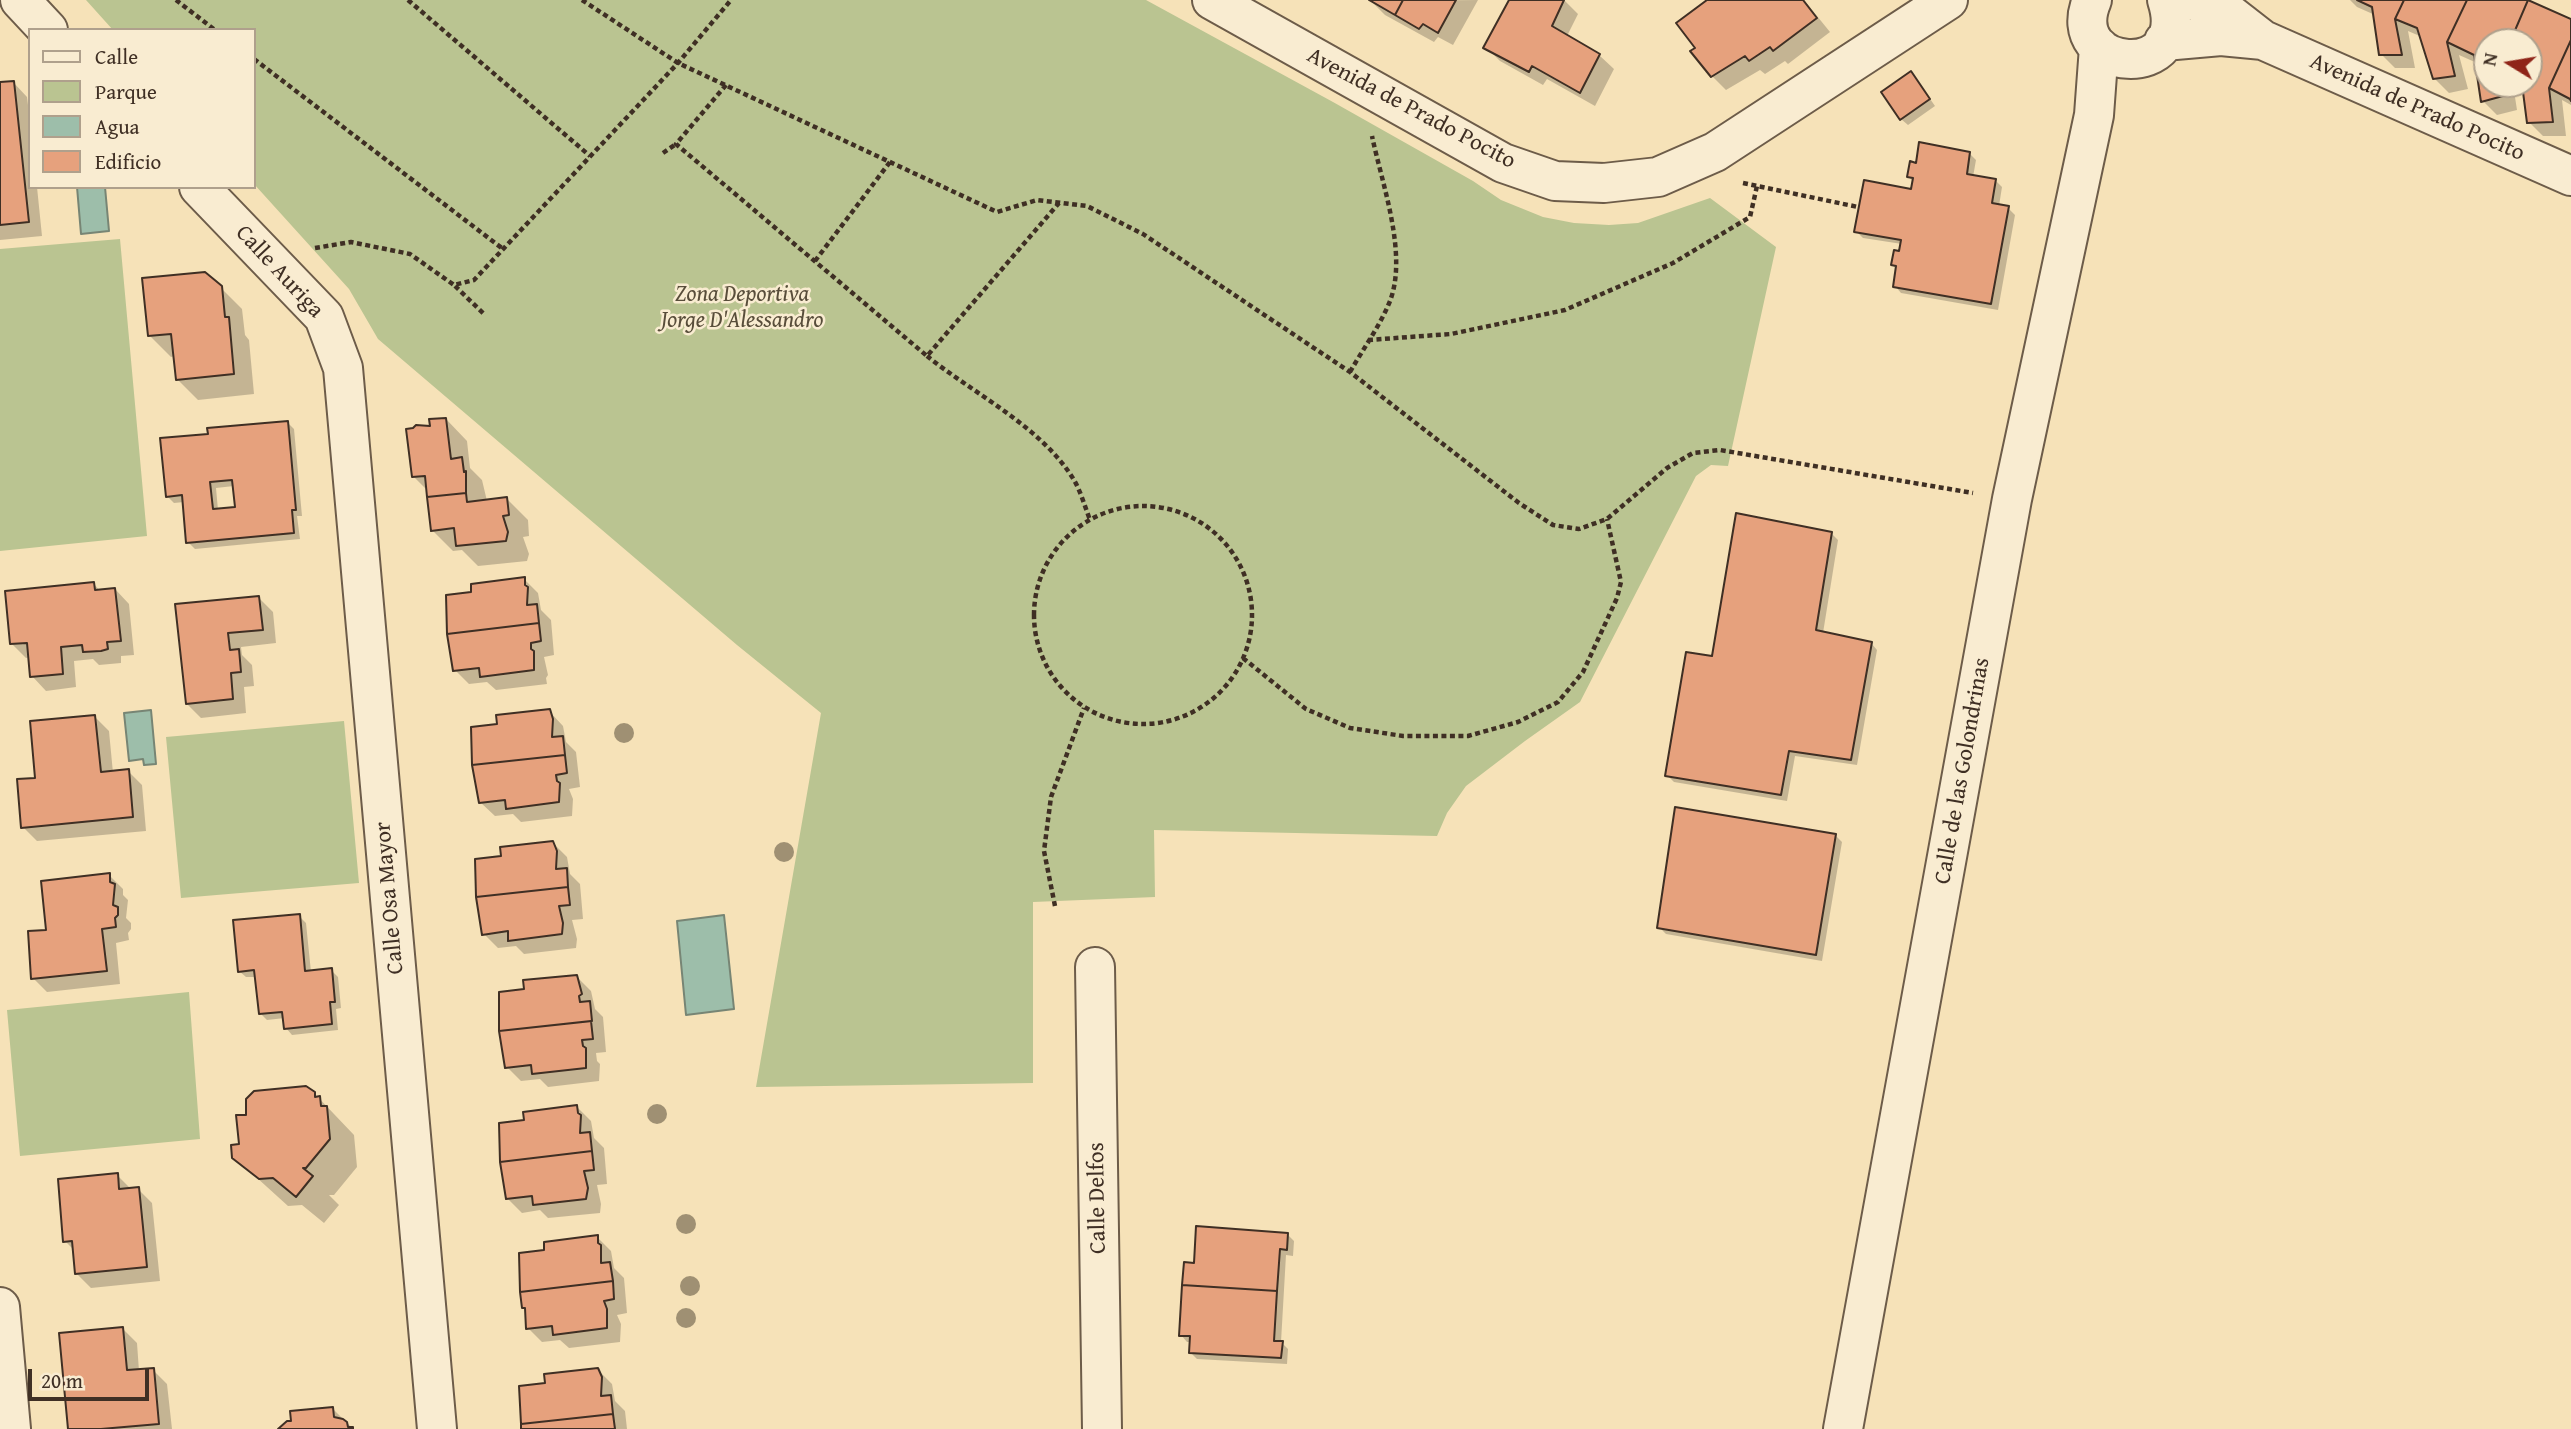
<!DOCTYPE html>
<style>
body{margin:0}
#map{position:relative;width:2571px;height:1429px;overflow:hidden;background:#f6e2b8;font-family:"Gentium Book Plus",serif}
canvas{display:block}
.legend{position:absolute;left:28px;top:28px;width:228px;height:161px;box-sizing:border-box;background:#f9ecd1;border:2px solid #afa08c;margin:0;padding:9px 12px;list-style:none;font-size:21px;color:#3f2f24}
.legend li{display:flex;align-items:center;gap:14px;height:35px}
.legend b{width:35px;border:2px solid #afa08c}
.north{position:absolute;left:2473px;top:28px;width:70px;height:70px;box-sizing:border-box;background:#f9ecd1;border:2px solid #afa08c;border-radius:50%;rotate:281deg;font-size:19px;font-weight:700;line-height:28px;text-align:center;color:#3f2f24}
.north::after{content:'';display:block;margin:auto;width:24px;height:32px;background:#8f2418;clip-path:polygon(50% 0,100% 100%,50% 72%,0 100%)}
.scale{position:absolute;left:28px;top:1369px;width:121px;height:32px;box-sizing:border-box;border:4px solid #3f2f24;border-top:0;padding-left:9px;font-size:21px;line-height:24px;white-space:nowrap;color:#3f2f24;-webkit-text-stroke:5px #f9ecd1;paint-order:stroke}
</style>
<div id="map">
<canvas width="2571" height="1429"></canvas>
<ul class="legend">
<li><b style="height:9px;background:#f9ecd1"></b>Calle</li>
<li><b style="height:19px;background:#bac491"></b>Parque</li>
<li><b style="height:19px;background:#9dbeaa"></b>Agua</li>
<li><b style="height:19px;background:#e6a17d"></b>Edificio</li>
</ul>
<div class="north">N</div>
<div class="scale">20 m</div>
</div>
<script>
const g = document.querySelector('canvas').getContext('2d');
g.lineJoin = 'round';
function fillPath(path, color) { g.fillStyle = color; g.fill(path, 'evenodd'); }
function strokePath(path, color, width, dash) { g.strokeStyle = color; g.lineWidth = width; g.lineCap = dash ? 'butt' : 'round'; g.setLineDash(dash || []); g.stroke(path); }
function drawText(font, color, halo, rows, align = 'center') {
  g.font = font + ' "Gentium Book Plus",serif'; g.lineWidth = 5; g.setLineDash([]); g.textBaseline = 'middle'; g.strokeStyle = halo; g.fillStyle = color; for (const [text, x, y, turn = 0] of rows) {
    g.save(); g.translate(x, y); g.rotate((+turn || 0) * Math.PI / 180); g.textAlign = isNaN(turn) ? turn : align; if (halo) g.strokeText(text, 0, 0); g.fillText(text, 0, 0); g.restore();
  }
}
const green = new Path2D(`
 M86 0H1146L1333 102 1473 181 1501 200 1543 217 1574 223 1609 225 1638 223 1710 198 1776 247 1728 466 1711 465 1696 476 1580 702 1525 741 1466 786 1447 813 1437 836 1154 830 1155 897 1033 902V1083L756 1087 821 713 737 645 378 339 349 289 254 184V30H113Z
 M120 239 147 536 0 551V249Z
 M344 721 359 883 181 898 166 737Z
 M189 992 200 1139 20 1156 7 1010Z`);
const water = new Path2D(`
 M77 187H105L109 231 81 234Z
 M151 710 156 764 144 765 143 759 129 761 124 713Z
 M724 915 734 1009 686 1015 677 921Z`);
const shadow = new Path2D(`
 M1478 0 1453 45 1438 37 1434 42 1385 15 1371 1Z
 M1511 0H1564L1578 14 1567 36 1599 55 1614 69 1595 106 1547 79 1543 85 1500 61 1486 47Z
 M1711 0H1804L1830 32 1788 64 1785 61 1765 74 1760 70 1726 90 1712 76 1698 48Z
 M2350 0H2526L2571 21V105L2562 100 2566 136H2543L2529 122 2522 84H2529V42H2487V84H2513L2517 110 2497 115 2483 101 2477 63 2459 55 2468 89 2449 93 2434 78 2422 37 2408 31 2415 68H2395L2381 54 2375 15 2357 7Z
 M1917 80 1935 106 1908 125 1901 119Z
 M13 82 27 97 30 121V187H37L42 236 0 240V84Z
 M1969 153 1976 160 1973 177 1995 180 2002 187 1999 206 2008 208 2015 215 1998 310 1901 293 1895 286 1897 269 1893 265 1900 253 1902 244 1863 238 1856 231 1913 191 1914 182 1908 176 1917 165Z
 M221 288 242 309 245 335 249 340 254 394 198 400 177 379 175 356 171 357 149 335Z
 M446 419 467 441 470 468 482 480 487 501 507 499 528 520 529 536 523 537 529 554 527 561 478 566 462 550 453 551 432 530 428 491 413 476 432 428Z
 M287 422 294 429 302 516H297L300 539 195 549 188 542 184 502 174 503 167 496 210 436ZM234 486 237 509 218 510 216 488Z
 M1831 533 1838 540 1823 633 1871 643 1877 650 1857 765 1795 756 1787 801 1674 782 1667 775 1714 658Z
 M524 579 538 593 541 610 551 620 554 655 544 657 548 675 546 678 547 684 496 690 487 682 469 684 455 670 473 593Z
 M94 584 100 591 115 589 129 604 134 655 121 656V663L99 665 93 659 74 661 76 687 46 691 32 676 30 657 26 658 12 644Z
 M259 598 273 612 276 643 241 647 242 655 252 665 254 686 244 687 246 713 201 718 187 704 177 606Z
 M549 711 563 726 566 742 576 752 580 787 569 789 573 799 572 816 521 822 513 814 495 816 480 802 499 726Z
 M95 717 109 731 113 773 128 771 142 785 146 831 37 841 23 827 37 779Z
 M1835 835 1842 842 1822 961 1666 934 1659 927Z
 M553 843 567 857 570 874 580 884 583 919 572 920 577 939 576 948 524 954 516 946 498 948 484 934 503 857Z
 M109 875 123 889V895L128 900 126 918 131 923V929L128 933 129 940 116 943 120 984 47 992 33 978 48 932Z
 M299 916 306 923 311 972 331 970 338 977 341 1008 336 1009 338 1030 292 1035 286 1028 285 1018 267 1020 260 1013 257 977H246L239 971Z
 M577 977 591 991 595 1009 603 1017 606 1052 596 1053 597 1061 600 1064 599 1081 548 1087 540 1079 521 1081 507 1067 526 991Z
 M314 1093 354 1135 357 1167 334 1195H329L339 1205 324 1223 302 1205 288 1206 234 1157 241 1145 248 1116Z
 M577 1107 591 1121 594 1138 604 1148 607 1184 597 1185 601 1204 600 1213 548 1218 540 1210 522 1213 508 1199 525 1122Z
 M117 1175 132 1190 138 1189 152 1203 160 1281 91 1288 76 1273 74 1250 65 1241Z
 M1287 1234 1294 1241 1293 1256 1286 1255 1281 1342 1288 1349 1287 1364 1197 1359 1190 1352 1191 1342H1187L1181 1335Z
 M597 1237 611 1251 614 1268 624 1278 627 1313 617 1315 621 1324 620 1342 569 1348 560 1340 542 1342 528 1328 520 1276 546 1251Z
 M123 1329 137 1343 139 1371 153 1370 167 1384 172 1429H70Z
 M597 1369 612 1384 615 1401 625 1411 627 1429H523L547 1384Z
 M333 1409 353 1429H281Z`);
const building = new Path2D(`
 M1369 0H1403L1395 15Z
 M1403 0H1456L1438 33 1423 24 1419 29 1395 15Z
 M1509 0H1564L1552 26 1600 54 1580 93 1532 66 1529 72 1483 48Z
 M1707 0H1803L1817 18 1773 51 1770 47 1749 61 1745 56 1711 77 1690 51 1695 48 1676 23Z
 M2357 0H2404L2395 19 2402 55H2379L2372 7Z
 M2404 0H2467L2447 42 2455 76 2433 79 2417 28 2395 19Z
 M2467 0H2528L2510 42H2487V84H2501L2503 96 2481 102 2474 55 2447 42Z
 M2528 0 2571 19V40L2549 88 2553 122 2527 123 2522 84H2529V42H2510Z
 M2571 40V101L2570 99 2549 88Z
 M1911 71 1930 99 1900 120 1881 92Z
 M14 81 29 222 0 225V82Z
 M1919 142 1970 152 1967 174 1996 179 1992 203 2009 206 1991 304 1893 287 1896 266 1891 265 1894 250 1899 251 1901 240 1854 232 1864 180 1911 189 1913 178 1907 177 1910 161 1916 163Z
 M205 272 222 286 225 317H229L234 374 176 380 171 334 148 336 142 278Z
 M446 418 451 459 462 457 464 472 466 471V493L427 497 425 476 412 477 406 429 413 428 416 425 430 426 429 419Z
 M288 421 296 510H292L294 533 186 543 182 495 166 497 160 438 208 434 207 428ZM232 480 235 507 213 509 210 482Z
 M466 493 467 502 507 497 509 515 503 516 508 532 506 541 456 546 454 528 431 531 427 497Z
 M1736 513 1832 532 1816 630 1872 642 1851 760 1789 751 1781 795 1665 776 1686 652 1712 656Z
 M525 577V585L528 587 527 605 537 604 539 623 447 634 446 595 471 592V584Z
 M94 582 95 590 115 588 121 641 107 642 108 649 101 651 83 652 82 645 61 647 63 674 30 677 27 643 10 644 5 591Z
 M259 596 263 630 228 633 230 650 239 649 241 672 231 673 233 699 186 704 175 604Z
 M539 623 541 641 531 643V649L534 651V670L480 677 479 668 453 671 447 634Z
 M550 709 553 719 552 737 563 736 565 755 472 765 471 727 497 724 496 715Z
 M95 715 101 772 129 769 133 817 21 828 17 779 35 778 30 721Z
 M565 755 567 773 556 775 557 781 560 783 559 802 506 809 505 800 479 803 472 765Z
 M1675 807 1836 834 1816 955 1657 928Z
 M553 841 557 851 556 869 567 868 568 887 476 897 475 859 501 856 500 847Z
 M110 873V882L115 884 113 905 118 907V915L115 918 116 927 102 929 107 971 31 979 28 931 46 930 41 881Z
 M568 887 570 905 559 906 563 923 562 934 508 941V931L482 935 476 897Z
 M300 914 305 971 332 968 335 1002H330L332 1024 284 1029 282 1012 259 1014 254 970 238 972 233 920Z
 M577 975 582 994 579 996 580 1002 590 1001 592 1021 499 1031V992L524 989 523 980Z
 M591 1021 593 1039 582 1040 583 1046 586 1048V1068L532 1074 531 1065 505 1068 499 1031Z
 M306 1086 315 1092V1097L320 1096 321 1106H327L330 1139 306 1168H303L313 1176 296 1197 273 1178 259 1179 232 1158 231 1145 239 1144 236 1115H246V1099L254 1091Z
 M577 1105 578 1113 581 1115 580 1133 590 1132 592 1151 500 1162 499 1123 524 1120 523 1112Z
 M592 1151 594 1170 584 1171 588 1188 586 1199 533 1205 532 1196 506 1199 500 1162Z
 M118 1173 119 1189 139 1187 147 1267 75 1274 72 1241 63 1242 58 1179Z
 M1196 1226 1288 1233 1287 1250 1280 1249 1277 1291 1182 1285 1184 1262 1194 1263Z
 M598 1235V1243L601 1245V1263L610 1262 613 1281 520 1292 519 1253 544 1250V1242Z
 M613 1281 614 1299 604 1301 607 1309V1328L553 1335 552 1326 526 1329 525 1308H522L520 1292Z
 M1182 1285 1277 1291 1274 1341H1283L1281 1358 1189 1353 1190 1336H1179Z
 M123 1327 127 1370 154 1368 159 1424 101 1429H68L59 1333Z
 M598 1368 602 1377 601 1396 611 1395 613 1414 521 1424 519 1386 545 1383 544 1374Z
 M333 1407 334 1417 343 1419 347 1422 348 1427H353V1429H278L287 1421H291L290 1411Z
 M613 1414 615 1429H521V1424Z`);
const path = new Path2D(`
 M176 0 215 30
 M408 0 590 156
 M582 0 678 63 997 212 1037 200 1087 206 1143 234 1350 372 1519 503 1553 525 1579 529 1607 519 1667 468 1693 453 1720 450 1973 493
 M254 59 503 249
 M726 85 676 144 927 356 1059 203
 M663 153 676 144
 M1743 183 1858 207
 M315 248 351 242 410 254 454 285 474 280 678 63 731 0
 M815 261 890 162
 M455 286 485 315
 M1368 340 1451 334 1565 310 1673 263 1750 217 1757 186
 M927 356C974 394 1042 427 1074 480 1081 492 1085 507 1090 520
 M1350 372C1363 349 1380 326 1390 301 1408 254 1382 184 1372 136
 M1034 615a109 109 0 1 1 218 0a109 109 0 1 1-218 0Z
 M1243 658 1306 709 1350 728 1403 736H1468L1518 722 1558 702 1583 672 1617 598 1621 582 1607 519
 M1055 906 1044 851 1051 797 1084 708`);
const minor = new Path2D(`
 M20 0 48 30
 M1212 0 1503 163 1555 181 1604 183 1658 177 1715 152 1948 0
 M2092 0C2061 73 2194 84 2167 0
 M2193 0 2227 12 2263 40 2571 176
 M2164 41 2221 36 2263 40
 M199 187 324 317 343 368 437 1429
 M1095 967 1102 1429
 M0 1307 11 1429
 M1843 1429 2012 499 2094 115 2099 47`);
const trees = [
 [624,733],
 [784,852],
 [657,1114],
 [686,1224],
 [690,1286],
 [686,1318]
];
const streetNames = [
 ["Avenida de Prado Pocito",2417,108,24],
 ["Avenida de Prado Pocito",1411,109,28],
 ["Calle Auriga",279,272,47],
 ["Calle de las Golondrinas",1963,771,-80],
 ["Calle Osa Mayor",390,898,-95],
 ["Calle Delfos",1098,1198,-91]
];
const parkNames = [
 ["Zona Deportiva",742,295],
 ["Jorge D'Alessandro",742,321]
];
fillPath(green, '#bac491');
fillPath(water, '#9dbeaa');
strokePath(water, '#778574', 2);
fillPath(shadow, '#0003');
fillPath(building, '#e6a17d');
strokePath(building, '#3f2f24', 2);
strokePath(minor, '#6d5c49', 42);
strokePath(path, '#3f2f24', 4.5, [5, 3.5]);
strokePath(minor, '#f9ecd1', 38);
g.fillStyle = '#9f9073';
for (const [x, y] of trees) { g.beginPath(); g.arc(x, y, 10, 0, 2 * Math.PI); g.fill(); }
drawText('23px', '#3f2f24', '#f9ecd1', streetNames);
drawText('italic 23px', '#584d3a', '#f9ecd1', parkNames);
</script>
